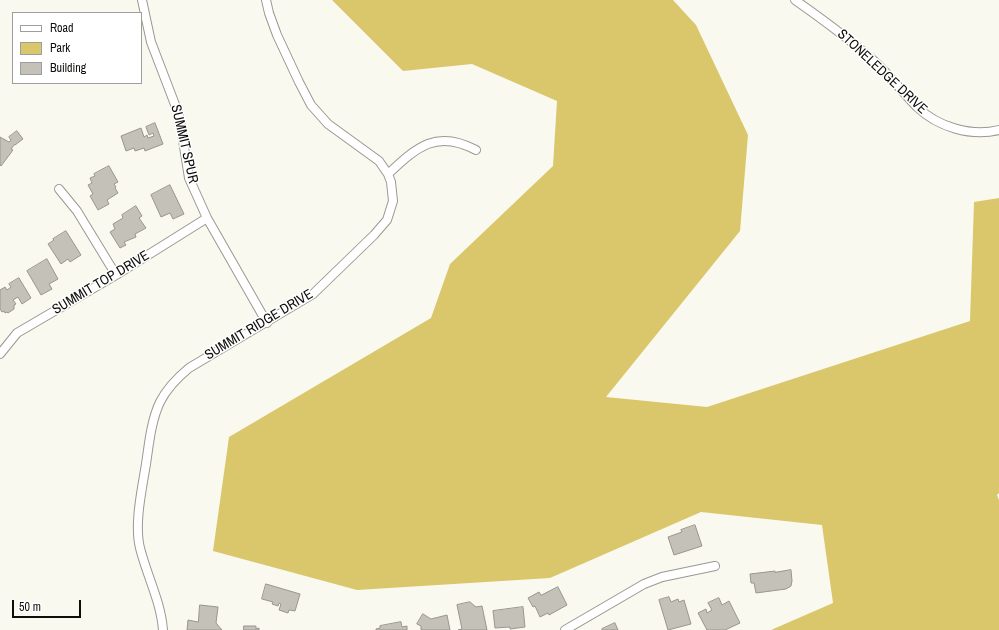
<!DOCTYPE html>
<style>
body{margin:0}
#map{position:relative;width:999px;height:630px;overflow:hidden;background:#faf9f0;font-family:"Archivo Narrow",sans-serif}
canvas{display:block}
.legend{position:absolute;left:12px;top:12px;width:130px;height:72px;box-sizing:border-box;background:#fff;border:1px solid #9e9e9d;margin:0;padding:5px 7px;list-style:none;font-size:12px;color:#0d0d0a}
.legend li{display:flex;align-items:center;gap:8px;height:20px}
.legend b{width:20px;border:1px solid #9e9e9d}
.scale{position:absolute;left:12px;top:600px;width:69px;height:18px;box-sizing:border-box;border:2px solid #0d0d0a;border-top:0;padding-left:5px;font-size:12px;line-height:14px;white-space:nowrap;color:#0d0d0a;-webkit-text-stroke:3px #fff;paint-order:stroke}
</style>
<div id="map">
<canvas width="999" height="630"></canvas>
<ul class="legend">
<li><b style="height:5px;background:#fff"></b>Road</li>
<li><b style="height:11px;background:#dac76b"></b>Park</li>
<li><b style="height:11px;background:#c3c1b8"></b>Building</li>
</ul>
<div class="scale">50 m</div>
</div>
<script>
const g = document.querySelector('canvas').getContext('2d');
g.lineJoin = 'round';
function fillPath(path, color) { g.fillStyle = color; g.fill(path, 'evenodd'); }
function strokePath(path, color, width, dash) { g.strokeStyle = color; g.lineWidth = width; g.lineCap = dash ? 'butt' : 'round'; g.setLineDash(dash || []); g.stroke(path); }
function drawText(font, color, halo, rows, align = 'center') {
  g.font = font + ' "Archivo Narrow",sans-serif'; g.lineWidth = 3; g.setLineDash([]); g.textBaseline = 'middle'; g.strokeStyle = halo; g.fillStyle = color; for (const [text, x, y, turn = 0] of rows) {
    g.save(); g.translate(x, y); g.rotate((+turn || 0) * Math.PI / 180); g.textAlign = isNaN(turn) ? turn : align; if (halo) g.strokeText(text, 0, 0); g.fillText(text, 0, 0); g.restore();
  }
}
const green = new Path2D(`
 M332 0H673L696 25 748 135 740 231 606 397 707 407 970 321 974 202 999 198V493L997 495 999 500V630H771L833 603 822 525 701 512 550 578 357 590 213 551 229 437 431 318 450 264 553 166 557 101 472 64 403 71Z`);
const building = new Path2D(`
 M155 123 163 144 145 151 144 148 135 151 134 148 126 151 121 136 141 128 144 137 147 135 148 138 154 136 153 133 149 135 146 127Z
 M17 131 23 139 15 145V144L11 149 13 150 1 166 0 165V137L9 142 11 140 9 137Z
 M109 166 118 182 114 184 116 187 115 188 118 193 107 200 109 204 98 210 90 196 93 194 88 185 92 183 90 178 95 176 94 174Z
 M170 185 184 214 173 219 170 213 161 217 151 195Z
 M136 206 142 216 139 218 146 228 135 234 136 237 124 242 126 245 120 248 110 232 115 229 113 224 123 218 122 215Z
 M66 231 81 255 70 262 68 259 61 264 48 244 54 240 53 239Z
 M47 259 58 279 49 284 52 289 41 295 27 271Z
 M19 278 31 298 22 304 18 297 13 300 16 304 14 305V309L8 313 7 312 5 313 4 311 2 312 0 309V290L5 287 7 290 11 287 9 284Z
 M695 525 702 546 674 555 668 537 682 532 681 530Z
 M791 570 792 581 791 586 786 589 756 593 754 583H751L750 574 775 571V572Z
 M266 584 300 594 295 611 289 610 288 613 279 610 281 604 279 603 278 606 272 604 273 602 262 599Z
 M558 587 567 605 549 615 548 613 540 617 535 606 533 607 528 598 539 592 541 595Z
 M669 597 671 602 678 599 679 602 684 600 691 624 668 630 659 600Z
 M719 598 722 605 729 601 740 623 725 630H707L698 613 706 609 707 613 712 610 708 603Z
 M470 602 476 607 482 606 487 630H458L462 629 457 605Z
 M200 605 218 607 216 623 222 630H187L188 620 198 622Z
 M523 607 525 627 510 629V627L495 628 493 611Z
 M423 614 431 619 447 615 450 630H421V626L417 624Z
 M401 622 402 627 407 626V630H376V629L380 628V626Z
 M615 623 618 630H602V629Z
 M244 626H256V629L259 628V630H244Z`);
const street = new Path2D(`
 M142 0 151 42 179 115 189 178 207 218 267 323
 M795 0C822 19 848 38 873 60 889 74 902 92 917 107 938 127 971 137 999 130
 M388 174C417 147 436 129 476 150
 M59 189 77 211 116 275
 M0 354 17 333 116 275 207 218
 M163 630C161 602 147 576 140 548 134 524 142 489 146 464 149 444 151 421 160 402 167 388 177 378 189 368L313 294 374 235 387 220 393 201 391 182 388 174 379 161 328 124 311 105 299 82 277 35 269 13 266 0
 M565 630 644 584 662 577 715 566`);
const streetNames = [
 ["STONELEDGE DRIVE",882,72,43],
 ["SUMMIT SPUR",184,144,77],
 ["SUMMIT TOP DRIVE",101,283,-31],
 ["SUMMIT RIDGE DRIVE",259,325,-31]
];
fillPath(green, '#dac76b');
fillPath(building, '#c3c1b8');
strokePath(building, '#98968e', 1);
strokePath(street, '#9a9890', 10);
strokePath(street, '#fff', 8);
drawText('14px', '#0d0d0a', '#fff', streetNames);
</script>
